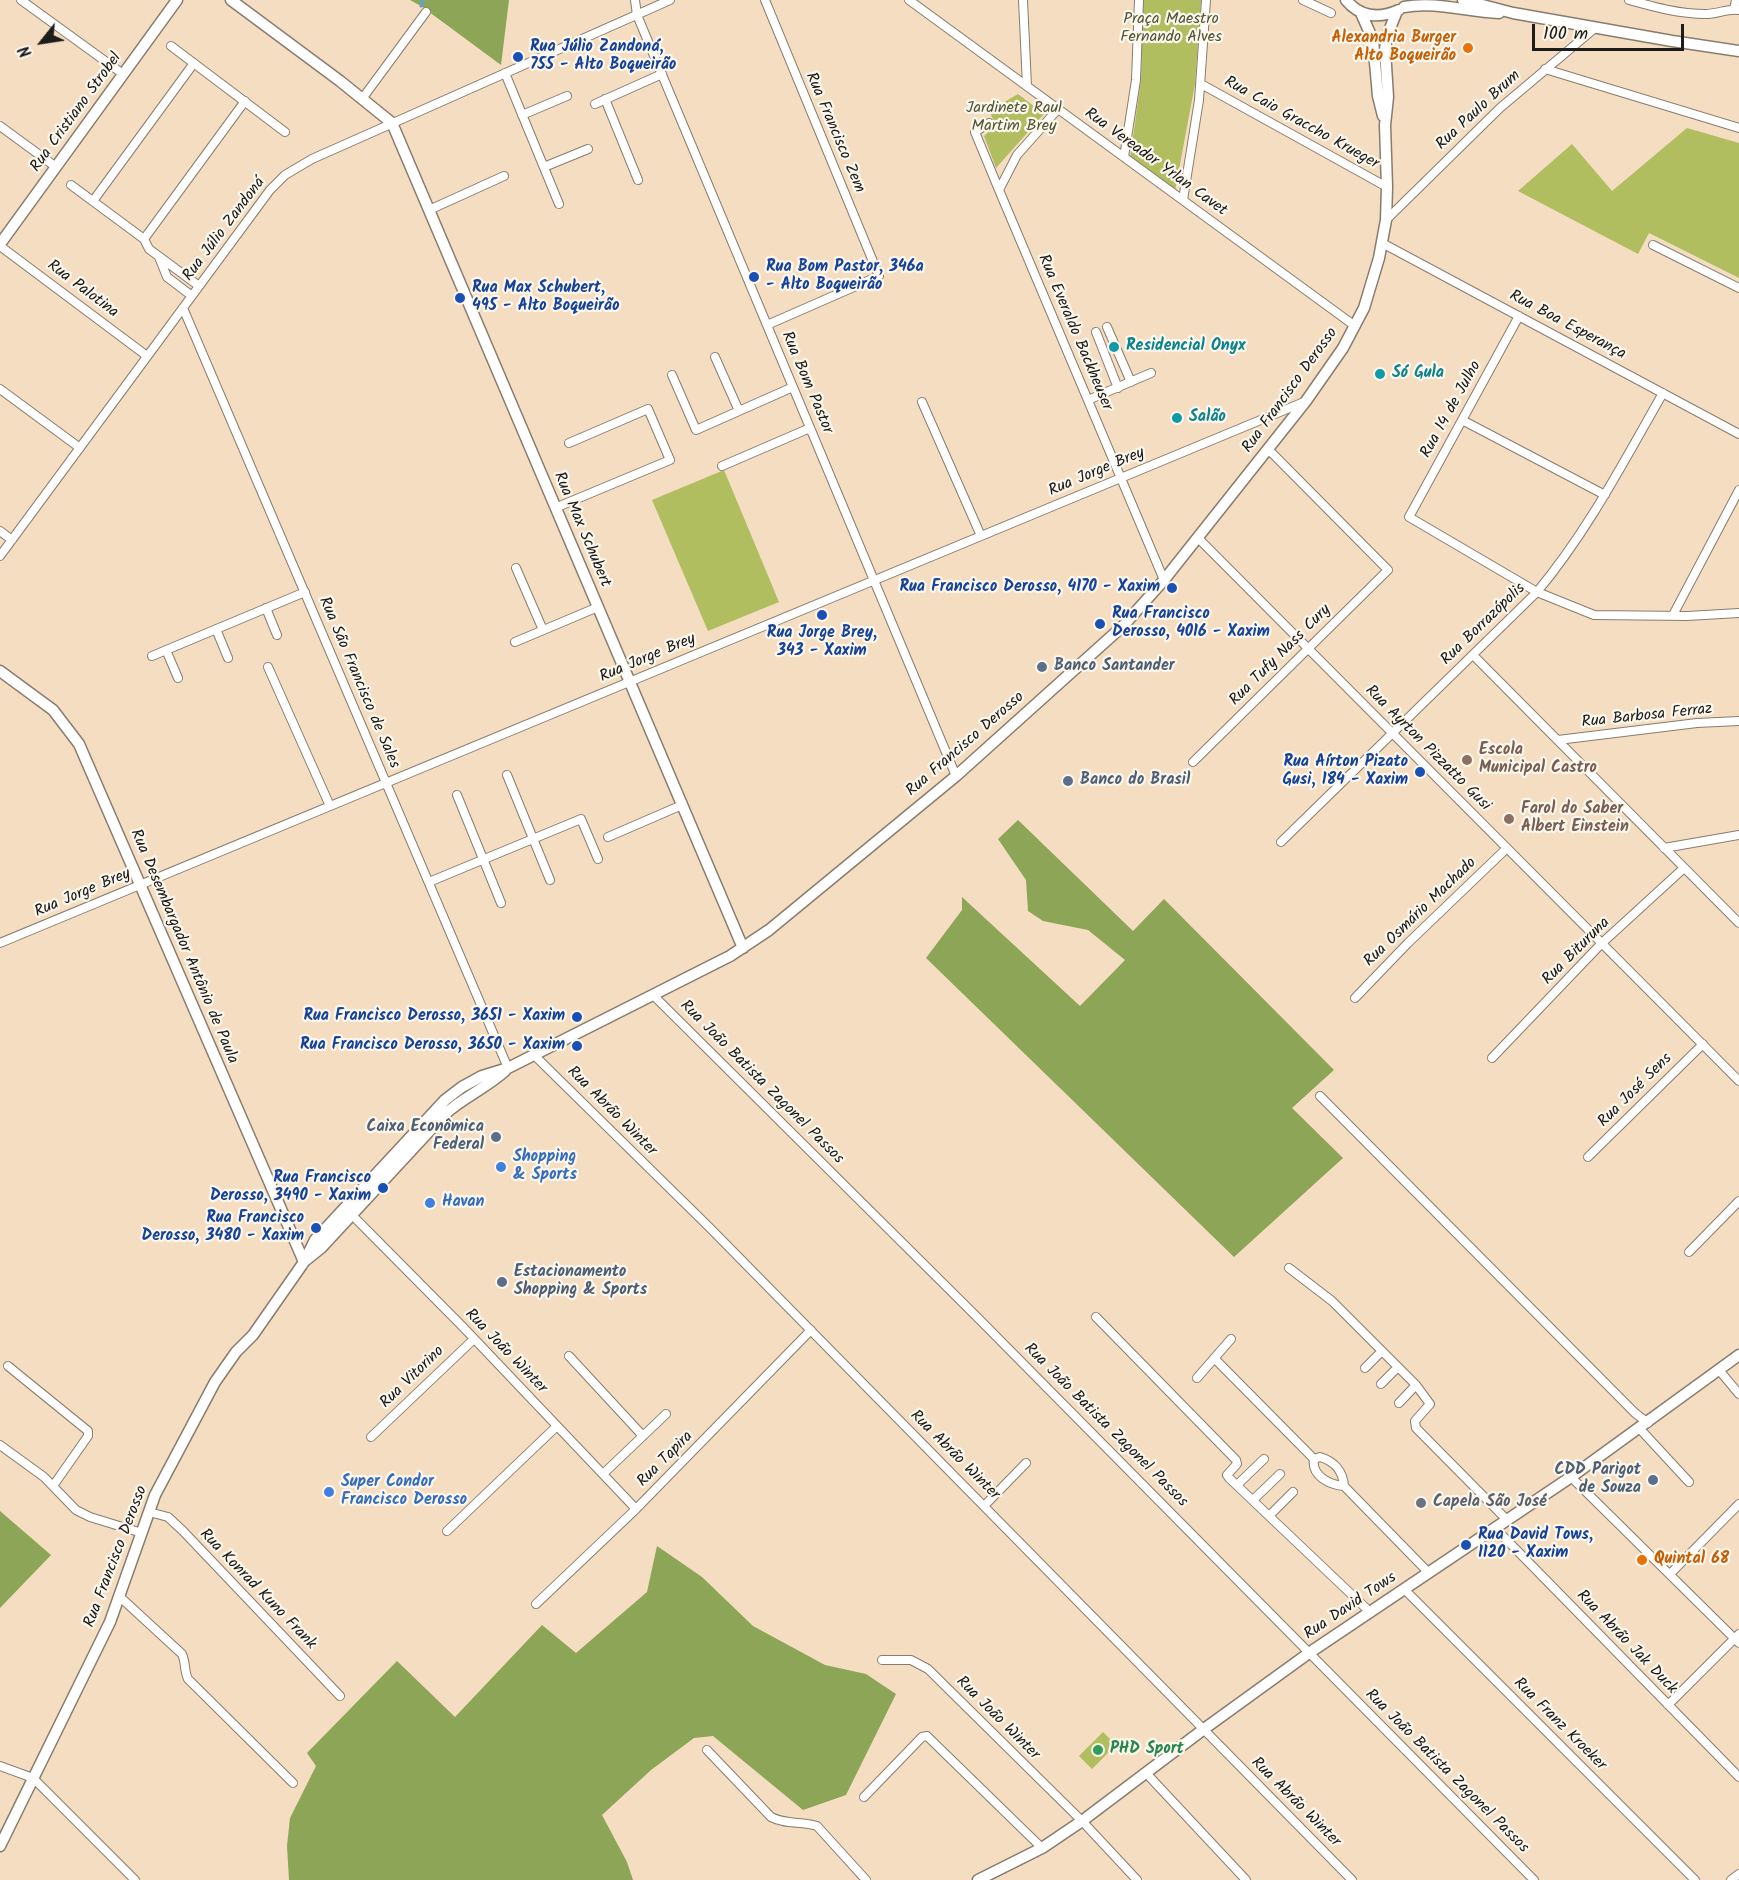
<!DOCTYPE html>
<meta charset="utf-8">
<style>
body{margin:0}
#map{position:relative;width:1739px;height:1880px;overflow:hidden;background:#f5ddc1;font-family:Kalam,sans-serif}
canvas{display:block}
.north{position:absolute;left:12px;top:12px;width:60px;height:60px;-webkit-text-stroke:4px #fbf7ec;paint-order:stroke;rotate:240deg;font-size:16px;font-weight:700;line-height:24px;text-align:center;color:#1c1c1c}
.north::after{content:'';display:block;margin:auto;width:21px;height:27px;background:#1c1c1c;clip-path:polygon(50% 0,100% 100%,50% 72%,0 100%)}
.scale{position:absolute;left:1532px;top:24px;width:152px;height:27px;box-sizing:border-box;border:3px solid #1c1c1c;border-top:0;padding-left:8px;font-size:18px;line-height:21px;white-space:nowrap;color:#1c1c1c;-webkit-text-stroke:4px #fbf7ec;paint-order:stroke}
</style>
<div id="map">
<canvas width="1739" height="1880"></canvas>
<div class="north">N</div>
<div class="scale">100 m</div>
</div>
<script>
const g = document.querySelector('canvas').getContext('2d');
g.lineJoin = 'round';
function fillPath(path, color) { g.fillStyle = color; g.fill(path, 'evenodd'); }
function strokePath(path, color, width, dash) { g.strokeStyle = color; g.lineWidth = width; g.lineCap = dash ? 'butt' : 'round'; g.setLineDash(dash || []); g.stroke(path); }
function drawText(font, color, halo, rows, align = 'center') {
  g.font = font + ' Kalam,sans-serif'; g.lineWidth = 4.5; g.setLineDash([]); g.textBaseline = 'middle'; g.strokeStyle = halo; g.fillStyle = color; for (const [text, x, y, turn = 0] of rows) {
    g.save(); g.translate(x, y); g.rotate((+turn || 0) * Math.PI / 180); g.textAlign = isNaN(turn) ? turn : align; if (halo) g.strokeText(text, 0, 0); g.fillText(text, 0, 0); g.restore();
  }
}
const green = new Path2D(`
 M1143 0H1201L1195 84 1175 191 1130 158 1141 80Z
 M1018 94 1044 114 996 168 984 136 996 125 989 111Z
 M1687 128 1739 143V278L1649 233 1638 254 1518 191 1572 144 1612 191Z
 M724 470 779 602 708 631 652 500Z
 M1103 1732 1116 1745 1092 1769 1079 1756Z`);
const forest = new Path2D(`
 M410 0H509L501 65 421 6Z
 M1018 820 1133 931 1164 899 1334 1070 1292 1108 1343 1158 1234 1257 926 958 962 910V897L1080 1006 1125 960 1088 930 1043 921 1028 911 1026 880 998 839Z
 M0 1511 51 1555 0 1608Z
 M657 1546 702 1577 753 1626 825 1665 866 1674 896 1694 846 1795 803 1810 713 1736 694 1738 651 1770 602 1815 627 1862 633 1880H289L287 1846 290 1818 316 1766 307 1753 397 1661 455 1717 542 1625 576 1653 647 1592Z`);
const stream = new Path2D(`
 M421 6 423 0`);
const street = new Path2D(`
 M21 0 123 74
 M635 0 637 15 956 776
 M765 0 879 276 767 325
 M909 0 1355 326
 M1023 0 1027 86
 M1303 0 1331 13
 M1629 0C1654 7 1679 14 1706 14 1717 14 1729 8 1739 10
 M1734 9 1736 0
 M171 46 285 132
 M1545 69 1739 128
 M505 73 559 204
 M1201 84 1387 187
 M362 99 426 12
 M605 99 638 180
 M595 104 662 74
 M1058 109 1017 155 999 190 1164 580
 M522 115 567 96
 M989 123 975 132 999 190
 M0 126 56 167
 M1124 157 1136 80 1139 0
 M544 167 588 149
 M71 185 144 239 149 249 199 286
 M1183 200 1199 100 1206 0
 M93 201 194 63
 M429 210 504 176
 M1386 220 1500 108 1595 28
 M144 239 245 101
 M1382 243 1739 434
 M1653 245 1739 288
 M0 246 147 356
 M159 257 167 277 192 296
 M183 308 508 1068
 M1519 316 1409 517 1537 592 1594 615 1687 616 1739 613
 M1107 327 1131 382
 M1096 332 1118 388
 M715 357 739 411
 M672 375 696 430 793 387
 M0 389 80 448
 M1088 400 1151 373
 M922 402 981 536
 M1462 420 1605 495
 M722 466 810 428
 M555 508 670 460 648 409 569 443
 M0 531 12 540
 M1198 538 1739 1081
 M0 556 270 190 285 175 312 159 670 0
 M516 568 543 630
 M266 608 277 635
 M1673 615 1739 490
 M216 629 228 658
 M515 642 598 607
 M166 650 178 678
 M1473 655 1739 923
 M152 656 305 592
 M268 667 330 806
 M1558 740 1697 723 1739 721
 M1193 762 1388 570 1269 450
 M507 775 550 880
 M457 795 501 903
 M608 837 682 805
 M1281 842 1537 592C1588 531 1624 461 1663 393
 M1664 848 1739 835
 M429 882 581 819 598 859
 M0 943 1304 402
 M653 995 977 1317 1534 1880
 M1355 998 1408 943 1507 848
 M534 1055 709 1227 1352 1880
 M1492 1058 1602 943 1684 868
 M1320 1096 1635 1413 1648 1423
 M1588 1157 1703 1044
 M352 1215 463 1327 636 1509
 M1689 1252 1739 1201
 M1289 1268 1332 1301 1416 1385 1430 1404 1415 1421 1416 1428 1507 1520
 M1096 1317 1236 1460 1237 1464 1227 1475 1229 1478 1370 1612
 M569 1356 643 1436
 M1214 1358 1314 1459
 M8 1366 88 1431V1436L53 1486
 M1365 1368 1382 1351
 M1719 1370 1739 1394
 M1197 1378 1231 1339
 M1381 1384 1398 1367
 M1399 1403 1416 1385
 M1640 1429 1689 1482
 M371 1437 474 1339
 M0 1445 44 1477 76 1510 90 1517 142 1533
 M1320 1457C1334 1461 1343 1471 1344 1486 1330 1485 1311 1476 1314 1459Z
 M603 1474 666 1414
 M1571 1477 1739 1643
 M1237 1485 1264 1459
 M1344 1486 1428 1572
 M1253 1500 1280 1474
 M984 1506 1026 1463
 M149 1512 168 1517 183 1531 340 1696
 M1269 1516 1293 1492
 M1495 1528 1739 1777
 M447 1531 557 1426
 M1670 1574 1739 1504
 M1404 1589 1695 1880
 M119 1596 182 1654C186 1663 184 1671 188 1679L293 1783
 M536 1604 636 1509 811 1330
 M882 1660H911L928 1669 1082 1821 1137 1880
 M1668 1705 1739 1634
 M707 1750 771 1817C786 1825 801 1821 817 1826L866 1880
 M0 1766 33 1778 135 1880
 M1146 1773 1246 1880
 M864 1797 922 1737 927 1736 1042 1848
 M1731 1880 1739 1874`);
const secondary = new Path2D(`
 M231 0 340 81 392 123 743 948
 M1346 0C1360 17 1379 19 1399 10
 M1463 0 1513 13 1672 41 1739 51
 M1404 7C1436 1 1467 12 1499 13
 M1361 13 1373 40 1378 96 1383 116
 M0 244 177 0
 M0 671 53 710 79 744 304 1262
 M306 1260 321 1248 445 1114C464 1097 486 1088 505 1071
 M0 1846 110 1622 155 1495 215 1382 236 1352 253 1335 304 1262 315 1240 445 1100 462 1087 482 1076 508 1068 730 956 769 930 956 776 1124 625 1164 580 1306 401 1343 348 1364 308 1379 258 1386 220 1387 187 1385 125 1388 97 1385 50 1387 36 1397 11
 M978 1880 1042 1848 1082 1821 1204 1729 1309 1653 1571 1477 1739 1355`);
const markers = [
 [1468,48,6,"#e8710a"],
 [518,57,6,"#1a4fb4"],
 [754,277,6,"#1a4fb4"],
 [460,298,6,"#1a4fb4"],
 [1114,347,6,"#0f9aa8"],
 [1380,374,6,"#0f9aa8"],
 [1177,418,6,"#0f9aa8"],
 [1172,588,6,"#1a4fb4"],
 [822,615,6,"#1a4fb4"],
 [1100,624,6,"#1a4fb4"],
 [1042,667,6,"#5c6f8a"],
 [1467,760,6,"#8d6e63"],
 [1420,772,6,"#1a4fb4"],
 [1068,781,6,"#5c6f8a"],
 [1509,819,6,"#8d6e63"],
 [577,1017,6,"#1a4fb4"],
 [577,1046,6,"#1a4fb4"],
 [496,1137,6,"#5c6f8a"],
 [501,1167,6,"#3f7fe0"],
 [383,1188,6,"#1a4fb4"],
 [430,1203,6,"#3f7fe0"],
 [316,1228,6,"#1a4fb4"],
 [502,1282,6,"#5c6f8a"],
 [1653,1480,6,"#5c6f8a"],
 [329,1492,6,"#3f7fe0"],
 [1421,1503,6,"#6b7280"],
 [1466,1545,6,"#1a4fb4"],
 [1642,1560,6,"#e8710a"],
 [1098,1750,6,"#2e9e5b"]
];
const parkNames = [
 ["Praça Maestro",1171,20],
 ["Fernando Alves",1171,38],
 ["Jardinete Raul",1014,109],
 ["Martim Brey",1014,127]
];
const foodNames = [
 ["Alexandria Burger",1456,39],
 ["Alto Boqueirão",1456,57],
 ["Quintal 68",1654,1560,"left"]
];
const transitNames = [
 ["Rua Júlio Zandoná,",530,48,"left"],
 ["755 - Alto Boqueirão",530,66,"left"],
 ["Rua Bom Pastor, 346a",766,268,"left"],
 ["- Alto Boqueirão",766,286,"left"],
 ["Rua Max Schubert,",472,289,"left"],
 ["495 - Alto Boqueirão",472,307,"left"],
 ["Rua Francisco Derosso, 4170 - Xaxim",1160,588],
 ["Rua Francisco",1112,615,"left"],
 ["Derosso, 4016 - Xaxim",1112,633,"left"],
 ["Rua Jorge Brey,",822,634,"center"],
 ["343 - Xaxim",822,652,"center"],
 ["Rua Aírton Pizato",1408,763],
 ["Gusi, 184 - Xaxim",1408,781],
 ["Rua Francisco Derosso, 3651 - Xaxim",565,1017],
 ["Rua Francisco Derosso, 3650 - Xaxim",565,1046],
 ["Rua Francisco",371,1179],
 ["Derosso, 3490 - Xaxim",371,1197],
 ["Rua Francisco",304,1219],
 ["Derosso, 3480 - Xaxim",304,1237],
 ["Rua David Tows,",1478,1536,"left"],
 ["1120 - Xaxim",1478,1554,"left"]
];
const streetNames = [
 ["Rua Paulo Brum",1479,111,-43],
 ["Rua Cristiano Strobel",77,113,-54],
 ["Rua Caio Graccho Krueger",1301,124,29],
 ["Rua Francisco Zem",834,133,67],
 ["Rua Vereador Yrlan Cavet",1155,163,36],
 ["Rua Júlio Zandoná",225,230,-53],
 ["Rua Palotina",82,290,37],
 ["Rua Boa Esperança",1567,326,28],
 ["Rua Everaldo Backheuser",1074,333,67],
 ["Rua Bom Pastor",806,383,67],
 ["Rua Francisco Derosso",1291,391,-54],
 ["Rua 14 de Julho",1452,410,-61],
 ["Rua Jorge Brey",1097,473,-23],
 ["Rua Max Schubert",581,530,67],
 ["Rua Borrazópolis",1484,625,-44],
 ["Rua Tufy Nass Cury",1281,656,-45],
 ["Rua Jorge Brey",648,659,-23],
 ["Rua São Francisco de Sales",358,683,67],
 ["Rua Barbosa Ferraz",1647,717,-6],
 ["Rua Francisco Derosso",966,745,-41],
 ["Rua Ayrton Pizzatto Gusi",1427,749,45],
 ["Rua Jorge Brey",83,894,-23],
 ["Rua Osmário Machado",1421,913,-44],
 ["Rua Desembargador Antônio de Paula",183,947,67],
 ["Rua Bituruna",1577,952,-45],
 ["Rua João Batista Zagonel Passos",761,1083,45],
 ["Rua José Sens",1636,1091,-45],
 ["Rua Abrão Winter",611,1112,45],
 ["Rua João Winter",505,1352,46],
 ["Rua Vitorino",413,1378,-44],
 ["Rua João Batista Zagonel Passos",1105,1426,45],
 ["Rua Abrão Winter",954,1456,45],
 ["Rua Tapira",666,1460,-45],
 ["Rua Francisco Derosso",117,1557,-69],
 ["Rua Konrad Kuno Frank",257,1590,46],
 ["Rua David Tows",1351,1607,-34],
 ["Rua Abrão Jak Duck",1626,1643,46],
 ["Rua João Winter",997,1719,45],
 ["Rua Franz Kroeker",1559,1725,45],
 ["Rua João Batista Zagonel Passos",1446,1772,45],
 ["Rua Abrão Winter",1295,1803,45]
];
const cultureNames = [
 ["Residencial Onyx",1126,347],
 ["Só Gula",1392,374],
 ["Salão",1189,418]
];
const serviceNames = [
 ["Banco Santander",1054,667],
 ["Banco do Brasil",1080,781],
 ["Caixa Econômica",484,1128,"right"],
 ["Federal",484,1146,"right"],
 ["Estacionamento",514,1273],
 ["Shopping & Sports",514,1291],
 ["CDD Parigot",1641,1471,"right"],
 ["de Souza",1641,1489,"right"]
];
const educationNames = [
 ["Escola",1479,751],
 ["Municipal Castro",1479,769],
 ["Farol do Saber",1521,810],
 ["Albert Einstein",1521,828]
];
const shopNames = [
 ["Shopping",513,1158],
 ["& Sports",513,1176],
 ["Havan",442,1203],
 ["Super Condor",341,1483],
 ["Francisco Derosso",341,1501]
];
const worshipNames = [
 ["Capela São José",1433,1503]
];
const leisureNames = [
 ["PHD Sport",1110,1750]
];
fillPath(green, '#b1be60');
fillPath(forest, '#8ca556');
strokePath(stream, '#60a1d3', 3);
strokePath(street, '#887c6e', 10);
strokePath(secondary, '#887c6e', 13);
strokePath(street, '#fff', 8);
strokePath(secondary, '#fff', 10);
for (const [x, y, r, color] of markers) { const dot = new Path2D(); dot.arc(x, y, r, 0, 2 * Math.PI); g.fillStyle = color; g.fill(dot); strokePath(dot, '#fbf7ec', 2); }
drawText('16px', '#505534', '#fbf7ec', parkNames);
drawText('bold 16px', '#c56008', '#fbf7ec', foodNames, 'right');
drawText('bold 16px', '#164399', '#fbf7ec', transitNames, 'right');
drawText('16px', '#1c1c1c', '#fbf7ec', streetNames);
drawText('bold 16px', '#0d838f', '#fbf7ec', cultureNames, 'left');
drawText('bold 16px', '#4e5e75', '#fbf7ec', serviceNames, 'left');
drawText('bold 16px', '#785e54', '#fbf7ec', educationNames, 'left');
drawText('bold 16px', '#366cbe', '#fbf7ec', shopNames, 'left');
drawText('bold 16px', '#5b616d', '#fbf7ec', worshipNames, 'left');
drawText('bold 16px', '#27864d', '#fbf7ec', leisureNames, 'left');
</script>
